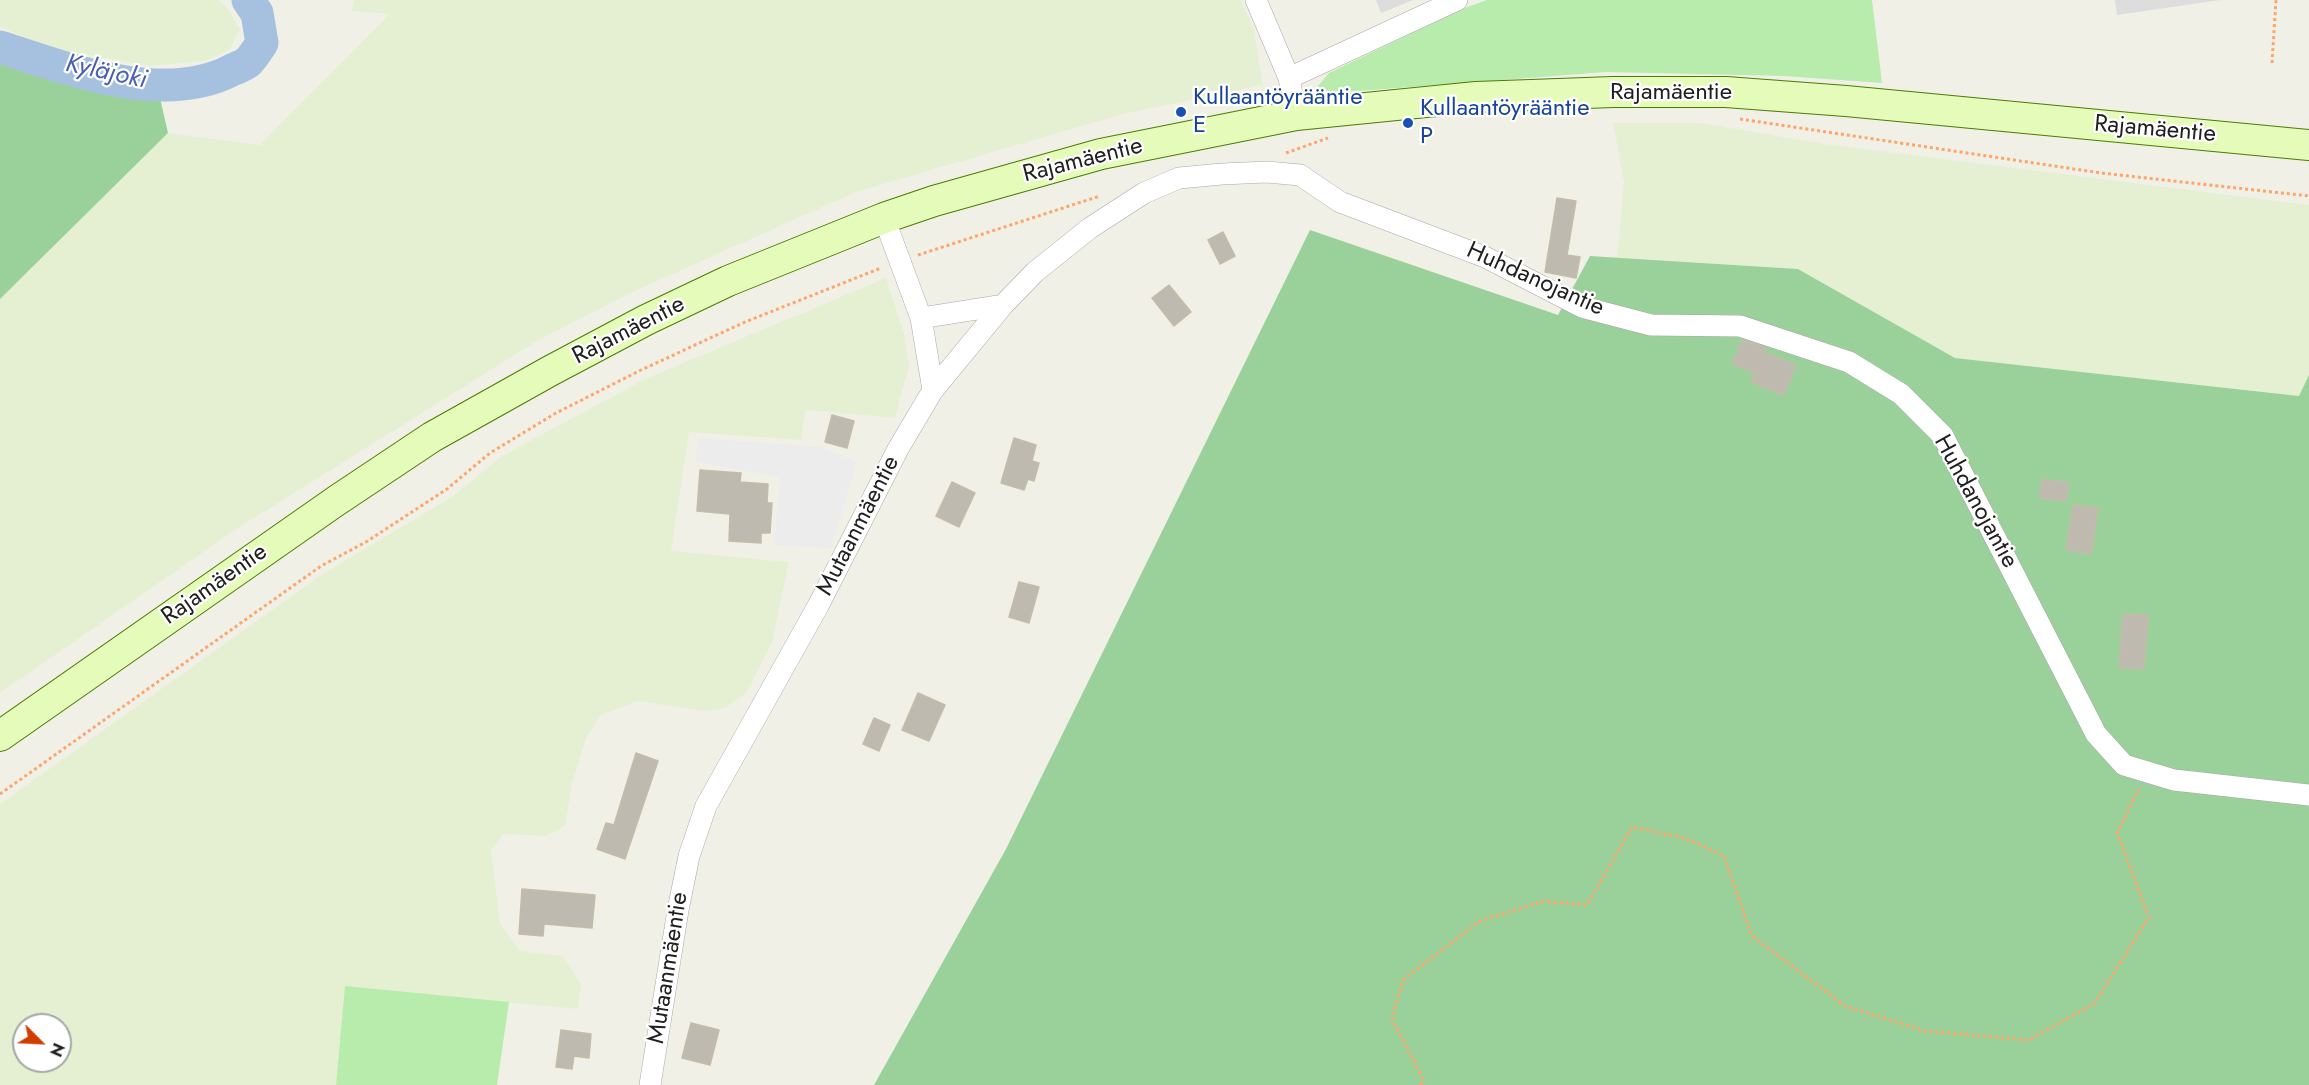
<!DOCTYPE html>
<meta charset="utf-8">
<style>
body{margin:0}
#map{position:relative;width:2309px;height:1085px;overflow:hidden;background:#f1f0e6;font-family:Jost,sans-serif}
canvas{display:block}
.north{position:absolute;left:12px;top:1013px;width:60px;height:60px;box-sizing:border-box;background:#fff;border:2px solid #a6a6a6;border-radius:50%;rotate:114deg;font-size:16px;font-weight:700;line-height:24px;text-align:center;color:#202020}
.north::after{content:'';display:block;margin:auto;width:21px;height:27px;background:#d03d00;clip-path:polygon(50% 0,100% 100%,50% 72%,0 100%)}
</style>
<div id="map">
<canvas width="2309" height="1085"></canvas>
<div class="north">N</div>
</div>
<script>
const g = document.querySelector('canvas').getContext('2d');
g.lineJoin = 'round';
function fillPath(path, color) { g.fillStyle = color; g.fill(path, 'evenodd'); }
function strokePath(path, color, width, dash) { g.strokeStyle = color; g.lineWidth = width; g.lineCap = dash ? 'butt' : 'round'; g.setLineDash(dash || []); g.stroke(path); }
function drawText(font, color, halo, rows, align = 'center') {
  g.font = font + ' Jost,sans-serif'; g.lineWidth = 4.5; g.setLineDash([]); g.textBaseline = 'middle'; g.strokeStyle = halo; g.fillStyle = color; for (const [text, x, y, turn = 0] of rows) {
    g.save(); g.translate(x, y); g.rotate((+turn || 0) * Math.PI / 180); g.textAlign = isNaN(turn) ? turn : align; if (halo) g.strokeText(text, 0, 0); g.fillText(text, 0, 0); g.restore();
  }
}
const residential = new Path2D(`
 M1376 0H1413L1381 13Z
 M2115 0H2220L2117 15Z`);
const farmland = new Path2D(`
 M0 0H218L228 9 240 29 230 49 205 61 150 66 49 48 0 27Z
 M354 0H1241L1254 30 1263 85 1123 114 856 192 637 290 537 341 238 528 0 693V299L168 133 260 145 390 14 352 11Z
 M1613 123H1701L1824 144 2309 205V375L2300 396 1955 358 1798 269 1617 257 1624 182Z
 M886 278 904 333 909 366 895 418 806 410 801 440 689 432 671 551 789 562 772 642 746 693 725 708 705 711 637 701 601 715 586 738 572 784 565 826 546 836 503 834 491 851 500 923 520 951 563 956 581 984 578 1009 346 987 336 1085H0V804L321 575 452 497 502 456 645 379ZM24 1025H60V1061H24Z`);
const grass = new Path2D(`
 M1487 0H1872L1882 83 1784 76 1606 72 1319 94 1318 86 1329 73 1462 9Z
 M345 986 509 1002 497 1085H336Z`);
const forest = new Path2D(`
 M0 53 45 76 160 98 168 133 0 299Z
 M1310 230 1558 315 1590 256 1798 269 1955 358 2299 396 2309 375V1085H874L1006 849Z`);
const parking = new Path2D(`
 M698 438 821 447 857 462 831 548 774 545 780 477 695 462Z`);
const river = new Path2D(`
 M0 47C68 69 164 106 232 70 237 68 244 65 248 62 253 57 258 49 262 43L257 13 248 0`);
const building = new Path2D(`
 M1557 198 1576 201 1567 255 1580 257 1576 278 1545 272Z
 M1223 232 1235 256 1220 264 1208 240Z
 M1169 285 1191 312 1174 326 1152 298Z
 M1742 340 1767 348 1765 353 1796 365 1784 395 1751 382 1755 373 1732 364Z
 M832 415 854 421 847 448 825 442Z
 M1014 438 1036 445 1032 461 1039 463 1034 481 1028 479 1024 490 1001 483Z
 M700 470 741 473 740 482 768 484 767 503H772L770 533H761V543L729 541 730 514 697 511Z
 M2042 479 2069 483 2066 501 2039 498Z
 M952 482 975 493 959 527 936 516Z
 M2073 505 2098 508 2091 554 2066 550Z
 M1019 582 1039 587 1029 623 1009 617Z
 M2123 614 2148 615 2144 669 2119 668Z
 M918 693 945 705 929 741 902 730Z
 M874 718 890 725 879 751 863 744Z
 M636 753 658 761 625 859 597 849 606 823 614 825Z
 M522 889 595 895 592 928 544 924 543 936 519 934Z
 M691 1023 719 1030 710 1065 682 1058Z
 M561 1030 591 1034 589 1058 574 1056 572 1069 556 1067Z`);
const path = new Path2D(`
 M2272 63 2276 0
 M1740 119 2101 173 2309 196
 M1286 153 1328 138
 M918 255 1100 196
 M0 794 321 566 366 542 447 489 490 453 556 413 641 370 745 322 881 268
 M1421 1085 1423 1079 1392 1019 1403 980 1480 921 1544 901 1587 905 1632 827 1685 838 1724 856 1752 936 1845 1006 1925 1031 2029 1040 2095 1003 2149 917 2117 833 2139 789`);
const minor = new Path2D(`
 M1256 0 1289 78 1296 115
 M1289 78 1457 0
 M884 218 921 318 933 390
 M921 318 1003 305
 M650 1085 678 910 689 856 706 806 818 606 898 449 933 390 1003 305 1035 272 1090 228 1144 193 1179 178 1222 174 1267 172 1300 175 1340 202 1485 257 1582 307 1651 325 1740 326 1849 362 1901 394 1943 436 2096 734 2124 765 2174 780 2309 795`);
const secondary = new Path2D(`
 M0 736 336 501 432 437 550 371 646 320 728 281 884 218 934 201 1101 154 1296 115 1476 97 1613 92H1726L1846 101 2309 145`);
const markers = [
 [1181,112,6,"#1a4fb4"],
 [1408,123,6,"#1a4fb4"]
];
const streetNames = [
 ["Rajamäentie",1671,93],
 ["Rajamäentie",2155,130,5],
 ["Rajamäentie",1083,161,-14],
 ["Huhdanojantie",1535,280,24],
 ["Rajamäentie",629,331,-27],
 ["Huhdanojantie",1975,502,61],
 ["Mutaanmäentie",859,526,-63],
 ["Rajamäentie",215,585,-35],
 ["Mutaanmäentie",669,968,-81]
];
const transitNames = [
 ["Kullaantöyrääntie",1193,98],
 ["E",1193,126],
 ["Kullaantöyrääntie",1420,109],
 ["P",1420,137]
];
const waterNames = [
 ["Kyläjoki",106,73,12]
];
fillPath(residential, '#dedddd');
fillPath(farmland, '#e5f0d2');
fillPath(grass, '#b8ecac');
fillPath(forest, '#9ad19a');
fillPath(parking, '#ececec');
strokePath(river, '#a6c1df', 33);
fillPath(building, '#bebaaf');
strokePath(building, '#c3bca8', 1.5);
strokePath(minor, '#a7a7a7', 22);
strokePath(secondary, '#4b7c02', 32);
strokePath(path, '#fda56b', 3, [3, 3]);
strokePath(minor, '#fff', 21);
strokePath(secondary, '#e5fbba', 30);
for (const [x, y, r, color] of markers) { const dot = new Path2D(); dot.arc(x, y, r, 0, 2 * Math.PI); g.fillStyle = color; g.fill(dot); strokePath(dot, '#fff', 2); }
drawText('24px', '#202020', '#fff', streetNames);
drawText('24px', '#164399', '#fff', transitNames, 'left');
drawText('italic 26px', '#495fb3', '#fff', waterNames);
</script>
